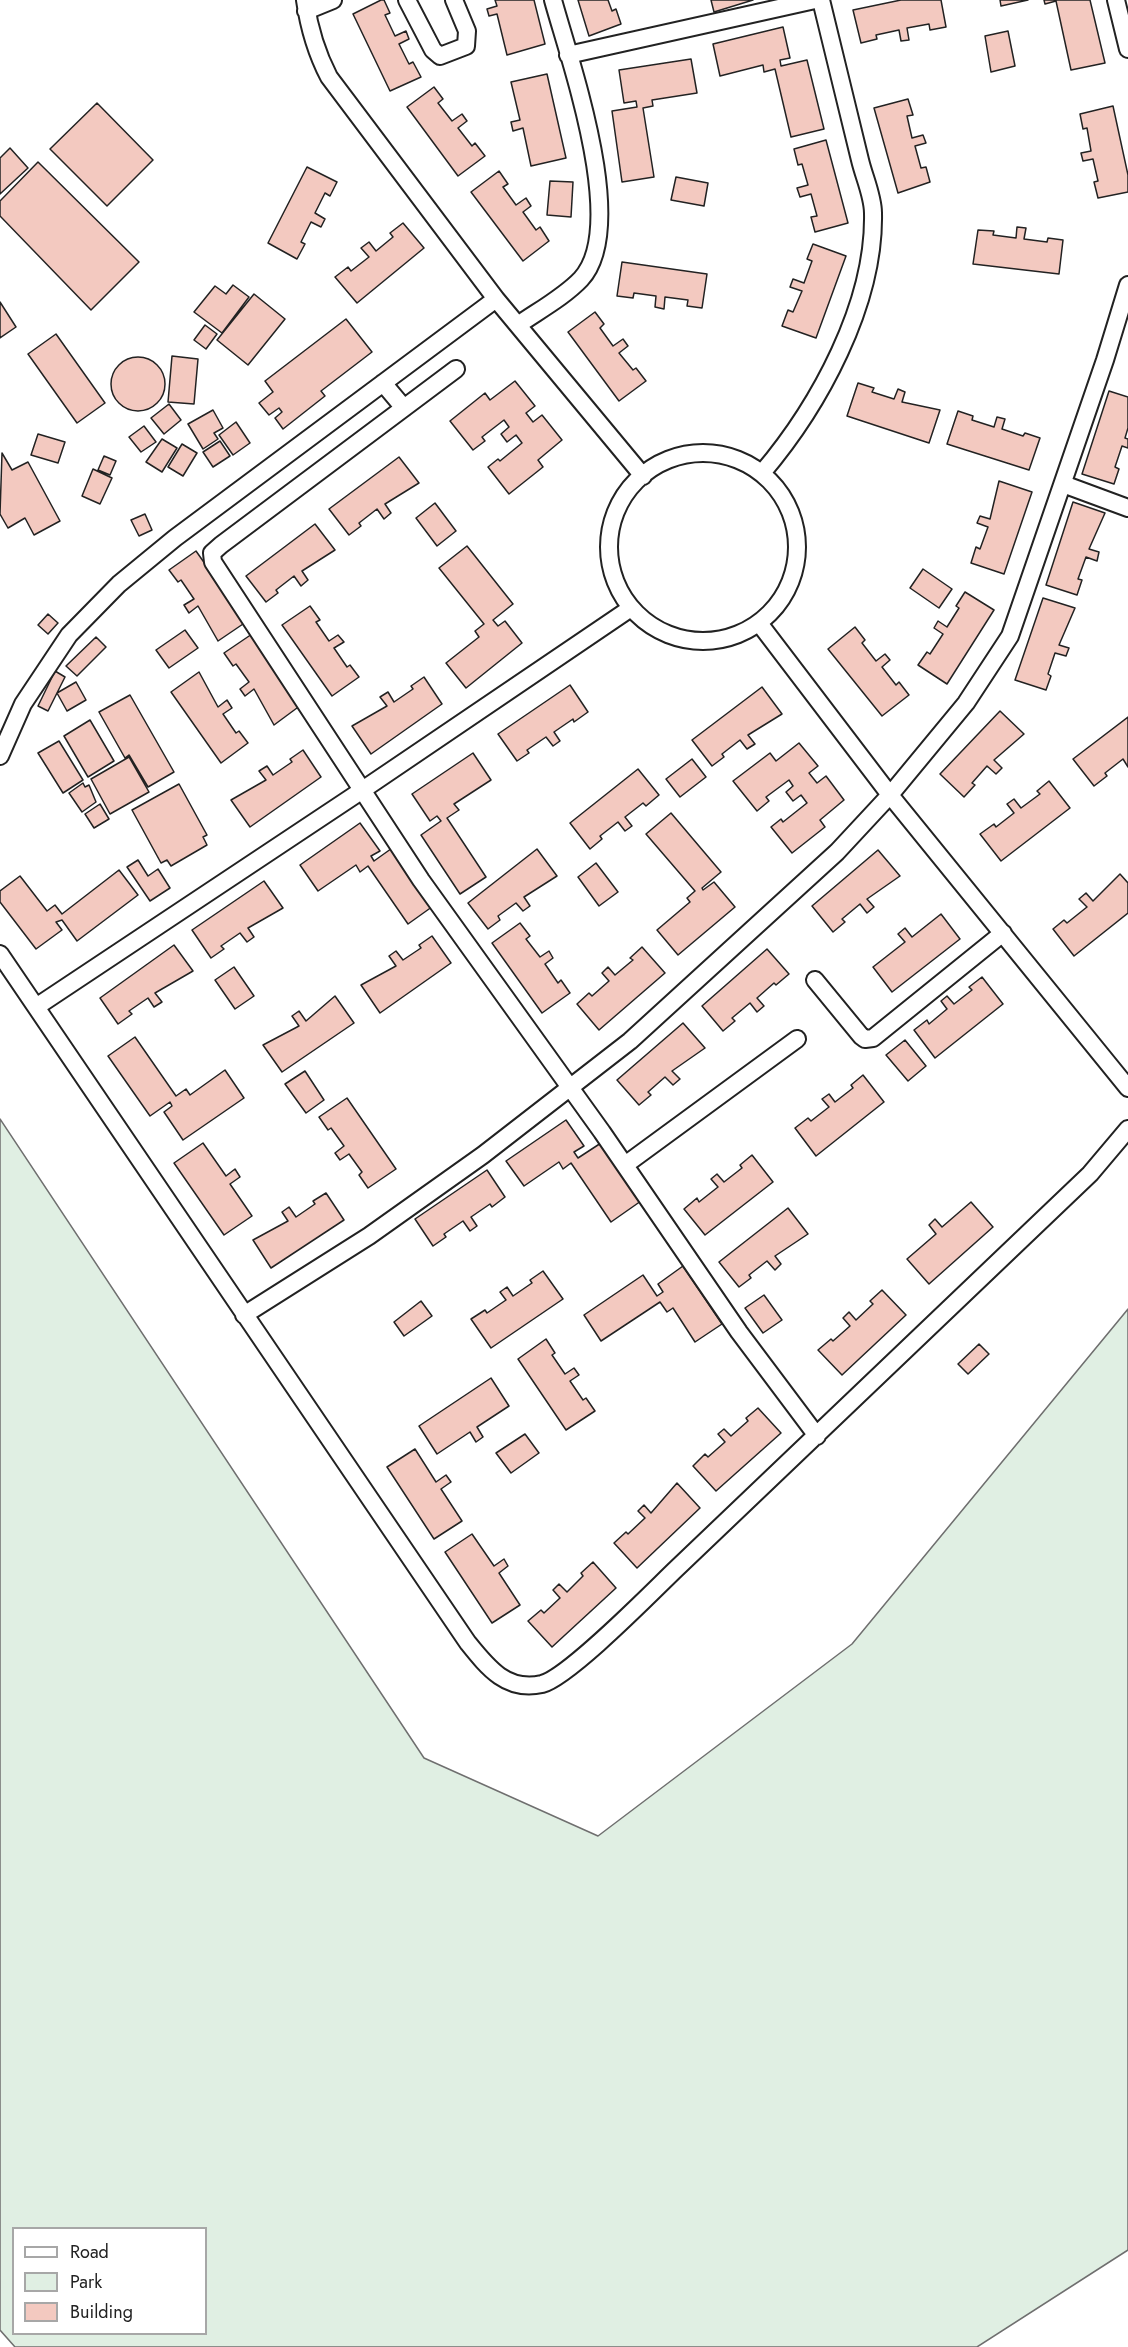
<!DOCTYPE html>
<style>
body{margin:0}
#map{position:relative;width:1128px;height:2347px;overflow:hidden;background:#fff;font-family:Jost,sans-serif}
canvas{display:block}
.legend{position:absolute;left:12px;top:2227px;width:195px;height:108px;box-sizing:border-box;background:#fff;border:2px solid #a7a7a7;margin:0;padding:8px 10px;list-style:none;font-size:18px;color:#222}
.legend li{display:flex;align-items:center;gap:12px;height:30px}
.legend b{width:30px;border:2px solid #a7a7a7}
</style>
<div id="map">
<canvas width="1128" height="2347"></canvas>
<ul class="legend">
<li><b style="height:8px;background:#fff"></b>Road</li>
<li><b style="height:16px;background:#e0efe3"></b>Park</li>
<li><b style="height:16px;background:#f3c9c0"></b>Building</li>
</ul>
</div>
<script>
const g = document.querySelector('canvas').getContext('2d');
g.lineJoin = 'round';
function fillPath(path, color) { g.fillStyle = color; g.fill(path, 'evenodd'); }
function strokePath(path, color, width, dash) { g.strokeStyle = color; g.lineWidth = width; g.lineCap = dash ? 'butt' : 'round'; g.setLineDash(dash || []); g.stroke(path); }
const green = new Path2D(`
 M0 1119 424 1758 598 1836 852 1644 1128 1309V2250L977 2347H15L0 2330ZM14 2228H206V2334H14Z`);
const building = new Path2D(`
 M381 0H384L390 13 385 15 395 36 406 31 409 39 399 44 409 64 413 62 421 77 390 91 353 14Z
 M495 0H534L545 44 507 55 497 14 489 16 487 9 497 6Z
 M578 0H608L612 11 616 9 621 24 589 36Z
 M711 0H753L714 12Z
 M901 0H941L946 27 930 30 929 24 907 28 909 40 901 41 899 30 876 35 877 39 861 43 853 10Z
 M1000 0H1028L1001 6Z
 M1044 0H1090L1105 63 1071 70 1056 1 1045 4Z
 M783 27 790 58 780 60 781 66 807 60 824 129 791 137 775 69 764 72 763 65 720 76 713 44Z
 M1008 31 1015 66 991 72 985 36Z
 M691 59 697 93 652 100 653 106 643 108 654 177 622 182 612 111 637 107 636 101 624 103 619 70Z
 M547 74 566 158 531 166 523 128 513 131 511 122 520 120 511 82Z
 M434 87 443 99 438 103 452 121 462 114 467 121 458 128 472 146 475 143 485 156 458 176 407 107Z
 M908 99 913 115 907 116 912 138 923 135 926 143 915 146 921 168 926 167 930 182 898 193 874 108Z
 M97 103 153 160 107 206 50 149Z
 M1113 106 1128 175V192L1098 198 1094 182 1098 181 1093 159 1083 161 1081 153 1091 151 1087 128 1083 129 1080 114Z
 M826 140 848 223 815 232 811 217 817 216 811 194 800 197 797 188 808 185 802 164 798 165 794 149Z
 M10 148 28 168 0 194V158Z
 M38 162 139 262 91 310 0 216V201Z
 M307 167 337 182 330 196 325 193 315 213 325 219 321 227 311 222 301 242 305 244 297 259 268 243Z
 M499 171 508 184 503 187 516 205 526 198 531 206 523 212 536 230 540 227 549 241 523 261 471 192Z
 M676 177 708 183 704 206 671 200Z
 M550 181 573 182 571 217 547 215Z
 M403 223 424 248 357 303 335 277 348 267 351 271 369 257 361 248 369 242 376 251 393 237 390 233Z
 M1017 227 1026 228 1024 239 1047 242 1048 238 1063 240 1059 274 973 264 978 230 994 231 993 235 1016 238Z
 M813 244 846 256 816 338 782 326 788 310 793 312 802 291 790 287 793 279 804 283 812 261 807 259Z
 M622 262 707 274 702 308 687 306 688 300 665 297 664 309 655 307 656 296 634 293 633 298 617 296Z
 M233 285 249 297 222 333 194 312 215 286 226 294Z
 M254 294 285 319 248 365 217 340Z
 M0 302 16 327 0 338Z
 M595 312 604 324 600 328 613 346 623 339 628 346 619 353 633 370 636 368 646 381 619 401 568 332Z
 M346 319 372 352 321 391 325 396 283 429 275 418 282 412 279 408 269 415 259 403 273 392 265 381Z
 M205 325 217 334 206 349 194 340Z
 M56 334 105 403 77 423 28 354Z
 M172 356 198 359 194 404 168 402Z
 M111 384a27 27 0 1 1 54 0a27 27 0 1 1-54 0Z
 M515 381 535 406 526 413 533 422 542 415 562 440 538 460 543 467 509 494 488 467 498 459 500 461 522 443 516 435 507 442 501 434 509 427 504 420 482 437 485 441 473 450 450 421 485 393 490 400Z
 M858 383 874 388 872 392 894 399 898 389 905 392 902 402 940 410 929 443 847 416Z
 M1109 391 1128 397V428L1125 438 1128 439V448L1122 446 1115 467 1119 469 1114 484 1082 474Z
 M169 404 181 420 164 434 151 418Z
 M213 410 223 428 214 433 218 439 203 449 188 424Z
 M958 411 973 416 972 420 994 427 997 417 1005 419 1002 429 1023 436 1025 433 1040 438 1029 470 947 444Z
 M236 422 250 443 233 455 219 435Z
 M144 426 156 442 141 452 129 437Z
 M38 434 65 442 58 463 31 455Z
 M162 439 177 448 162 472 146 462Z
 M220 441 230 456 213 467 203 452Z
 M182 444 197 453 183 476 168 467Z
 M2 453 12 470 28 462 60 521 34 535 25 518 8 528 0 514Z
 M104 456 116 461 110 475 98 470Z
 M399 457 419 483 385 504 391 513 384 519 377 509 359 523 361 526 349 535 329 509Z
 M93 469 112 478 100 504 82 496Z
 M999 481 1032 492 1004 574 971 563 976 547 980 549 988 527 977 523 980 516 990 519Z
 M1073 502 1105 513 1089 549 1099 552 1097 561 1086 557 1078 579 1082 580 1077 595 1046 585Z
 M435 503 456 531 437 546 416 518Z
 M145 514 152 530 139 536 131 520Z
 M315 524 335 550 302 571 308 580 301 586 294 576 276 590 278 593 266 602 246 576Z
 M467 546 513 604 493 620 498 626 505 621 522 643 466 688 446 663 479 637 475 631 484 624 439 568Z
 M196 551 246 622 218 641 198 606 189 613 184 605 194 599 181 580 178 582 169 570Z
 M923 569 952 589 939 608 910 588Z
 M965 592 994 610 947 684 918 665 927 652 930 654 943 634 934 628 938 621 947 627 959 608 956 606Z
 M1043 598 1075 608 1059 645 1069 648 1066 656 1055 653 1048 674 1051 676 1046 690 1015 680Z
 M310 606 320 620 316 622 329 641 338 635 344 642 334 648 347 667 350 665 359 677 332 696 282 625Z
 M48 614 58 623 48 634 38 625Z
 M855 627 865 640 862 643 876 661 885 654 890 660 882 667 896 685 899 682 909 695 882 716 828 649Z
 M185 630 198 648 169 668 156 650Z
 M252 634 301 705 274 725 254 689 245 696 240 689 249 682 236 664 233 666 224 653Z
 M96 637 106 647 77 676 66 666Z
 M55 671 65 677 48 711 38 706Z
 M199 672 218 707 227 700 232 708 223 714 236 733 239 731 248 743 221 763 171 692Z
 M424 677 442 704 371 754 352 726 387 706 380 697 388 692 394 702 413 689 411 686Z
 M76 682 86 700 67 711 57 693Z
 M570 685 588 712 574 722 573 719 554 732 560 741 553 746 546 737 527 750 529 753 517 761 498 734Z
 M762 687 782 714 748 735 755 744 747 749 740 740 722 754 724 757 712 766 692 740Z
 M130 695 174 772 148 787 129 755 125 758 99 712Z
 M1000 711 1024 734 994 760 1002 768 996 774 987 766 972 783 975 785 964 797 940 774Z
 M1128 717V767L1123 759 1105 773 1107 776 1094 786 1073 759Z
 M90 720 114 761 88 777 64 736Z
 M59 741 83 780 63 793 38 753Z
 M799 743 818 766 809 773 817 783 826 776 844 800 820 820 825 827 792 853 771 827 781 819 783 822 807 803 801 795 793 801 786 792 793 786 789 780 766 797 769 801 757 811 733 781 770 753 776 761Z
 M303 750 321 777 250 827 231 800 266 780 259 771 267 766 273 775 292 762 290 759Z
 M473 753 491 780 454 804 459 810 447 818 486 877 460 894 421 835 441 821 437 816 430 821 412 794Z
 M129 757 149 792 110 814 91 779Z
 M692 759 706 777 680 797 666 779Z
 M638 769 659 795 646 806 643 803 625 817 632 826 625 831 618 822 600 836 602 839 590 849 570 823Z
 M1049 781 1070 808 1001 861 980 834 994 824 996 827 1014 813 1007 804 1014 799 1021 808 1040 794 1037 791Z
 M83 783 85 787 89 785 96 802 82 812 69 793Z
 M179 784 207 835 203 837 207 845 171 866 167 860 161 863 132 810Z
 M100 804 109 819 94 828 85 814Z
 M671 813 721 872 702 888 703 890 714 882 735 907 678 955 657 930 690 902 687 898 695 891 646 834Z
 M360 823 380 851 371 856 374 861 395 846 436 904 408 924 368 866 360 872 356 865 318 891 300 865Z
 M537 849 557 876 524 897 530 906 523 911 516 903 498 916 500 920 488 929 468 903Z
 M878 850 900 876 867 899 874 907 867 913 860 904 842 919 845 922 833 932 812 906Z
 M138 860 148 876 158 869 170 888 150 901 127 867Z
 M596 863 618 892 599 906 578 877Z
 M119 870 138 895 77 941 62 920 56 922 62 930 36 949 0 902V891L20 876 47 911 55 905 62 914Z
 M1120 874 1128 883V913L1074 956 1053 929 1064 920 1067 923 1087 907 1079 899 1086 893 1093 901Z
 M264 881 283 908 248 928 254 937 247 942 240 933 221 946 224 949 211 958 192 930Z
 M941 914 960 939 892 992 873 967 905 942 898 934 905 928 912 937Z
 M520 923 530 936 526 939 540 957 549 951 553 958 545 964 558 983 561 980 570 993 542 1013 492 943Z
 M432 936 451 963 380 1013 361 985 396 966 389 956 396 951 403 960 421 948 419 945Z
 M174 945 193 971 155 993 162 1002 154 1007 148 998 129 1011 132 1014 118 1024 100 998Z
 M642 947 665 973 599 1030 577 1004 589 993 592 996 609 981 602 973 608 967 615 975 633 960 630 958Z
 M767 949 789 974 776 985 774 983 757 998 764 1006 757 1012 750 1003 732 1018 735 1021 723 1031 702 1006Z
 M234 967 254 996 235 1009 215 980Z
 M982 977 1003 1004 935 1058 914 1030 927 1020 929 1024 947 1009 941 1001 947 996 954 1004 972 990 969 987Z
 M335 996 354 1023 282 1072 263 1045 299 1026 292 1016 299 1011 306 1021Z
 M683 1023 705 1048 672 1071 680 1079 673 1085 665 1077 648 1092 651 1095 639 1105 617 1080Z
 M135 1037 176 1096 186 1089 190 1095 225 1070 244 1098 183 1140 164 1112 172 1106 170 1102 150 1116 108 1056Z
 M905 1040 926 1066 908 1081 886 1055Z
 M305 1071 324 1100 306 1113 285 1084Z
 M863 1075 884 1102 816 1156 795 1128 808 1118 811 1121 829 1107 822 1099 829 1094 835 1102 853 1088 851 1085Z
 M347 1098 396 1169 368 1188 359 1175 362 1172 349 1154 340 1160 335 1153 344 1146 331 1128 328 1130 319 1117Z
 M566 1120 584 1146 574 1152 578 1158 601 1143 641 1201 611 1222 571 1163 563 1169 559 1162 524 1186 506 1161Z
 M203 1143 226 1176 235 1169 240 1177 230 1184 252 1216 224 1235 174 1163Z
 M752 1155 773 1182 705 1235 684 1209 697 1198 699 1202 718 1187 711 1179 717 1174 724 1182 742 1168 740 1165Z
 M487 1170 505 1197 492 1207 490 1204 471 1217 477 1226 470 1231 463 1221 444 1234 446 1237 433 1246 415 1219Z
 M326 1193 344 1220 271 1268 253 1240 288 1221 282 1212 289 1207 296 1217 315 1204 313 1201Z
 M971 1202 993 1227 929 1284 907 1259 936 1234 929 1225 935 1219 942 1227Z
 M788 1208 808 1234 775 1256 781 1264 775 1270 767 1261 749 1275 751 1278 739 1287 719 1262Z
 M683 1266 722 1324 695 1342 673 1308 667 1312 660 1302 601 1341 584 1315 643 1275 657 1296 663 1292 658 1284Z
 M543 1271 563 1299 491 1348 471 1319 485 1310 487 1313 506 1300 500 1292 507 1287 513 1296 532 1283 530 1280Z
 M882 1290 906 1315 842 1375 818 1350 831 1339 833 1341 850 1326 843 1318 849 1312 856 1320 873 1304 870 1301Z
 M764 1295 782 1320 763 1333 745 1308Z
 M421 1301 432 1316 404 1336 394 1322Z
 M546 1339 555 1353 552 1355 565 1374 574 1368 579 1375 570 1381 583 1400 586 1398 595 1411 566 1430 518 1359Z
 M979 1344 989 1354 968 1374 958 1364Z
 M491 1378 509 1406 477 1427 483 1437 476 1442 470 1432 437 1454 419 1426Z
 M758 1408 781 1433 716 1491 693 1466 705 1454 708 1457 725 1442 718 1434 724 1429 731 1436 748 1421 746 1418Z
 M525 1434 539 1453 511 1473 496 1453Z
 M415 1449 436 1482 446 1475 451 1482 441 1489 462 1521 434 1539 387 1467Z
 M677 1483 700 1508 637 1568 614 1543 626 1532 628 1534 645 1518 638 1511 644 1505 651 1513Z
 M472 1534 494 1566 504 1559 508 1566 499 1573 520 1605 492 1623 445 1552Z
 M593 1562 616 1588 552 1647 528 1621 541 1610 544 1613 560 1598 553 1590 559 1584 567 1592 583 1576 581 1573Z`);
const street = new Path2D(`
 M305 0C309 28 316 52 329 77L496 299 643 476
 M407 0 433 50 440 56 466 46 467 31 454 0
 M1116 0 1128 49
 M306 11 333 0
 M568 55 815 0
 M518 325C538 311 564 297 581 279 629 227 570 62 553 0
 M456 369 221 545 212 553 213 562 421 880 602 1132 739 1332 817 1436
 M383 383 404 408
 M609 547a94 94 0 1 1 188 0a94 94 0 1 1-188 0Z
 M762 473C819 406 875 304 873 213 873 196 864 177 860 160 847 107 834 53 821 0
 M1063 484 1128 508
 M759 623 890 795 1128 1088
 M0 756 23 704 69 635 119 584 175 538 496 299
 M0 954 468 1643C488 1668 507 1692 542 1684 569 1677 652 1592 676 1569 815 1438 953 1306 1090 1174L1128 1129
 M815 980 861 1036 865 1039 873 1038 1003 933
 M36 1007 361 791 631 608
 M625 1165 797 1039
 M244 1315 369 1236 483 1155 630 1041 837 852 890 795 966 703 1010 636 1105 360 1128 285`);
fillPath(green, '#e0efe3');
strokePath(green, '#6f6f6f', 1.5);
fillPath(building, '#f3c9c0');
strokePath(building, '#222', 1.5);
strokePath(street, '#222', 20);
strokePath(street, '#fff', 16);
</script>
